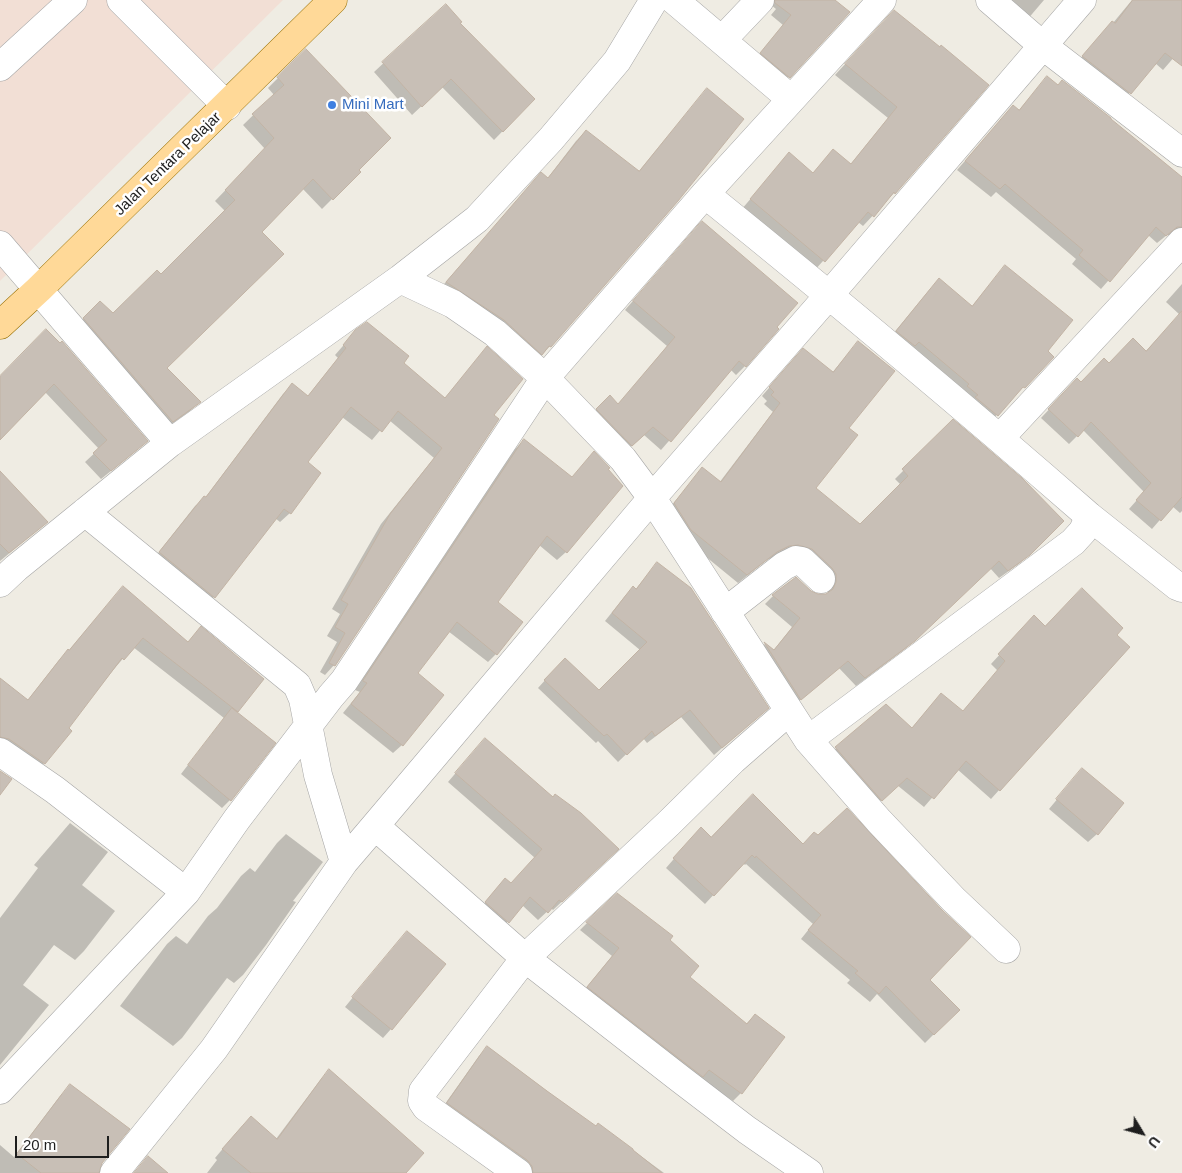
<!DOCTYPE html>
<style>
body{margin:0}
#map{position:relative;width:1182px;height:1173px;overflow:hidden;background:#efece3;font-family:Arial,sans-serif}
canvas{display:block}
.north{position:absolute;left:1117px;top:1108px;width:50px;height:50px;-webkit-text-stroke:4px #fff;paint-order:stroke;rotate:127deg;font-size:14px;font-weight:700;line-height:20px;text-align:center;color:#1e1e1e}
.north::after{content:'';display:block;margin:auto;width:18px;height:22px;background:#1e1e1e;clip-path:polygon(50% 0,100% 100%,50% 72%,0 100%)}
.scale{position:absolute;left:15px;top:1136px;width:94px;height:22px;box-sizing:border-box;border:2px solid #1e1e1e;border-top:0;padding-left:6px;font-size:15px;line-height:18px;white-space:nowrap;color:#1e1e1e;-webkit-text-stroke:4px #fff;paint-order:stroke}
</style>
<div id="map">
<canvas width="1182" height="1173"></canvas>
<div class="north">U</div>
<div class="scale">20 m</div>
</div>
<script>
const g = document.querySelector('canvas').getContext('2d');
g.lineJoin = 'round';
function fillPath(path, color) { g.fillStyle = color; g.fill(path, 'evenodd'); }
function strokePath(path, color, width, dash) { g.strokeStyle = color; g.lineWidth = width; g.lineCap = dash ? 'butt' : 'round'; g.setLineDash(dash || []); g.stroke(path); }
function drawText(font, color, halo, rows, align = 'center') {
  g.font = font + ' Arial,sans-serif'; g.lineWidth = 5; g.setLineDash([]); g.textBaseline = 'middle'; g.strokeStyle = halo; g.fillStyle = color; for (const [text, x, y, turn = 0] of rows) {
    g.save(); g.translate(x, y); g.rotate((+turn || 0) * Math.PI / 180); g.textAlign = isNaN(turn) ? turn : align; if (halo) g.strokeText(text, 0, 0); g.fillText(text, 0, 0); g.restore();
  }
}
const military = new Path2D(`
 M0 0H283L0 281Z`);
const shadow = new Path2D(`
 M765 0H832L789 77 780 85 753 62 783 25 771 15 776 9Z
 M990 0H1044L1021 27Z
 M1132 0H1182V48L1163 70 1155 63 1120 104 1073 67 1102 33 1113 23Z
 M446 5 458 23 534 99 494 140 442 87 412 115 374 72Z
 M884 22 987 85 894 193 863 226 858 222 814 271 741 210 789 154 812 174 833 151 850 165 888 118 835 75Z
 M306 50 359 172 322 209 302 188 260 232 165 368 199 402 190 411 162 431 74 329 90 312 113 315 161 275 225 211 215 201 265 149 243 125 274 95 268 88Z
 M1013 106 1019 111 1182 179V238L1177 235H1167L1157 243 1148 235 1101 289 1072 264 1076 259 996 192 991 197 957 170Z
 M586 131 550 346 541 356 437 292 532 184 547 179 576 141Z
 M693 232 745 366 736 375 731 370 661 450 644 435 623 454 588 418 610 397 618 405 667 346 625 310Z
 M1182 284V511L1180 513 1172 506 1152 529 1129 509 1144 492 1083 430 1069 444 1041 418 1069 388 1081 383 1109 365 1145 352 1180 315 1166 302Z
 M930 289 971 307 1052 357 988 424 888 340Z
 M46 330 137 450 101 479 85 462 99 449 45 392 0 438V377Z
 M356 331 402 363 444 399 487 348 492 415 334 665 325 675 320 672 337 642 327 636 340 614 332 609 381 524 434 458 389 420 372 440 342 417 306 463 290 513 280 522 275 518 214 597 204 606 151 562 195 506 205 498 283 394 293 385 307 397 338 358 335 355Z
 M858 342 848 428 814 488 860 525 901 485 895 479 953 421 1062 521 1020 563 999 578 990 568 905 649 856 686 839 668 792 707 756 651 764 644 773 651 792 627 765 604 773 596 796 579 810 592 818 596 827 595 828 592V583L780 554 767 560 738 583 683 538 666 512 702 469 719 483 773 412 764 404 767 401 762 396 795 358 832 373Z
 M524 440 566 552 557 560 539 545 496 602V654L488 662 448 631 417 673 402 745 393 753 343 713 360 692 355 690 515 449Z
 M0 473 47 522 0 561Z
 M657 563 759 716 714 755 681 717 647 743 643 738 618 762 598 741 596 743 538 688 557 667 599 692 640 650 605 621 625 596 633 588 635 590Z
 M114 597 187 643 201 628 263 679 236 713 230 800 222 808 181 774 224 718 133 647 114 669 67 728 44 763 35 773 0 749V680L27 701 59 660 69 651Z
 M1026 626 1045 628 1128 647 991 799 957 769 924 807 897 785 873 808 827 756 886 706 911 729 933 703 962 712 998 671 991 664Z
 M477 748 609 857 553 910 551 908 538 920 522 905 500 930 478 911 497 888 510 885 535 858 448 782Z
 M1074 779 1097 834 1088 842 1049 809Z
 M753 796 958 1010 925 1043 877 994 870 1002 847 983 850 980 801 939 813 924 746 864 745 865 743 863 705 904 666 868 692 838H711Z
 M70 823 108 852 82 885 115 911 84 951 75 960 54 945 23 985 49 1005 0 1065V918L38 868 34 865Z
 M286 834 323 862 293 901 296 902 266 945 243 975 234 983 227 978 182 1038 173 1046 120 1006 167 944 176 936 187 944 208 916 217 908 241 876 250 868 255 872 277 843Z
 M587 923 668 940 688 978 746 1024 755 1015 741 1093 733 1101 580 995 612 956 580 930Z
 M398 942 391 1029 383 1038 345 1007Z
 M487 1047 596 1127 598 1125 664 1173H523L440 1111 479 1056Z
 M329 1071 405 1173H207L217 1160 215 1158 242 1126 276 1139 321 1079Z
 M70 1086 101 1163 98 1173H0V1145L14 1157 60 1096Z`);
const building = new Path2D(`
 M775 0H835L850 12 790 78 760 53 791 15 775 3Z
 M1133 0H1182V66L1165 53 1131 94 1082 56 1112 21 1115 23Z
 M446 4 462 22 460 23 535 99 503 132 451 79 422 107 382 62Z
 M894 10 940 47 941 45 989 85 895 194 894 192 874 217 868 212 825 262 750 199 789 152 813 173 833 149 851 164 897 107 845 64Z
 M306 49 391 138 359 170 361 172 333 200 313 179 262 232 284 254 167 368 201 402 173 422 83 318 100 301 113 313 157 270 161 274 235 200 225 190 274 138 252 114 284 85 277 77Z
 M1047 76 1058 85 1062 80 1111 118V119L1182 177V227H1177L1166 236 1156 227 1110 282 1079 255 1083 250 1005 184 1000 189 965 161 1013 105 1019 110Z
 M707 88 744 119 678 201 551 347 549 346 542 355 504 320 446 282 541 172 548 178 586 130 639 171Z
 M702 221 798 303 777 327 779 329 746 367 739 361 671 442 653 427 632 446 596 409 610 395 618 404 675 337 633 301Z
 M1005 265 1073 320 1048 351 1054 357 1025 388 1023 387 998 416 975 397 978 395 967 386 969 384 919 342 915 346 896 331 939 278 972 306Z
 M1182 311V497L1161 521 1136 500 1151 483 1091 422 1078 437 1048 409 1077 378 1081 382 1104 358 1109 363 1133 338 1146 351Z
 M367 322 409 356 404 363 445 398 487 346 523 379 494 415 499 419 335 666 329 663 345 633 335 627 348 604 341 600 390 514 442 448 398 411 382 432 351 407 308 462 321 473 291 514 284 509 215 598 159 552 204 496 206 497 292 383 308 396 346 348 343 345 355 330Z
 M46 329 60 343 62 341 148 441 111 471 93 453 107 440 54 384 0 440V376Z
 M858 341 895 371 849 428 858 435 816 488 860 524 908 476 902 469 953 419 1022 478 1064 521 1030 555 1008 571 999 561 915 641 865 678 848 661 801 700 764 642 774 650 800 618 772 595 796 577 811 591 818 594H826L833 589 836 582V574L832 568 812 549 798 545 789 546 777 552 747 575 691 530 674 503 702 467 721 482 780 403 771 395 774 392 769 387 803 348 833 372Z
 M524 439 572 477 594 451 610 468 608 469 623 486 567 553 547 536 498 602 523 622 497 655 457 622 418 673 444 695 403 746 351 704 367 683 363 681Z
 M0 471 48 522 9 553 0 544Z
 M657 562 691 588 769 708 722 748 690 710 655 736 652 731 627 755 607 734 604 736 544 680 565 658 599 690 647 642 612 613 633 586 636 589Z
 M123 586 188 642 201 626 264 679 238 712 143 638 124 660 122 658 69 728 72 731 45 764 9 739 0 737V678L28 700 68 649 69 650Z
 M1082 588 1123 628 1117 635 1130 647 1000 791 966 761 934 799 907 778 882 801 835 747 886 704 912 728 941 693 963 711 1005 661 998 654 1034 615 1045 626Z
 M232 708 276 743 231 801 188 765Z
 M485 738 553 797 555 794 581 813 619 849 562 902 559 900 548 913 530 897 509 923 485 902 505 878 511 883 542 849 455 773Z
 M1082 768 1124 803 1098 835 1056 799Z
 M0 771 12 779 0 795Z
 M753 794 803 844 814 832 818 835 847 808 942 910 971 937 930 980 960 1010 934 1035 886 986 879 994 855 973 858 971 808 930 821 915 756 856 755 858 752 855 714 896 673 858 701 827 711 837Z
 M617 893 673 936 670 940 699 966 690 977 747 1024 755 1014 785 1037 742 1094 709 1070 703 1077 587 987 619 948 586 922Z
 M407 931 446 964 392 1030 352 997Z
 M487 1046 547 1091 596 1126 598 1123 633 1149V1150L662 1173H533L532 1166 527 1160 447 1103Z
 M329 1069 424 1153 406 1173H251L222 1149 251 1116 277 1139Z
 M70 1084 130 1129 102 1163 99 1173H41L17 1154Z
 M148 1156 168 1173H134Z`);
const minor = new Path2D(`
 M121 0 227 106
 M674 0 791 99
 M990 0 1042 45 1182 153
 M722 40 760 0
 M0 67 73 0
 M705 194C835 299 963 406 1089 516L1083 531 1073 542 808 740
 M0 245 170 443
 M400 279 453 304 495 333 545 378 623 459 652 498 808 740 879 821 953 899 1006 949
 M1000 438 1182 242
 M85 512 297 685 303 699 318 775 344 862
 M1089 516 1177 586 1182 588
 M0 583 16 568 170 443 400 279 477 219 551 139 617 61 654 0
 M725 612 784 566 796 560 802 561 821 579
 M0 752 55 790 186 892
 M375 826 525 958 679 1078 747 1130 809 1173
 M0 1090 186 892 237 819 331 696 344 681 545 378 705 194 882 0
 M114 1173 214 1049 344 862 368 834 652 498 829 295 1082 0
 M518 1173 426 1107 422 1101 423 1091 525 958 669 823 733 760 789 711`);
const major = new Path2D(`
 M0 325 39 289 333 0`);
const markers = [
 [332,105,5,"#3f7fe0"]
];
const shopNames = [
 ["Mini Mart",342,105]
];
const streetNames = [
 ["Jalan Tentara Pelajar",168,164,-44]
];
fillPath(military, '#f2dfd5');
fillPath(shadow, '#0003');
fillPath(building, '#c8bfb6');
strokePath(building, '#c2b3a4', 1);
strokePath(minor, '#a5a5a5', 29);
strokePath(major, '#976f00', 29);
strokePath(minor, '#fff', 28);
strokePath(major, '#ffd998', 28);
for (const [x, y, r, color] of markers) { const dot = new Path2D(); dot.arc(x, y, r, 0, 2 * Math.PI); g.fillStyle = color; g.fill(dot); strokePath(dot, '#fff', 2); }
drawText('15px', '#366cbe', '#fff', shopNames, 'left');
drawText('15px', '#1e1e1e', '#fff', streetNames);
</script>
